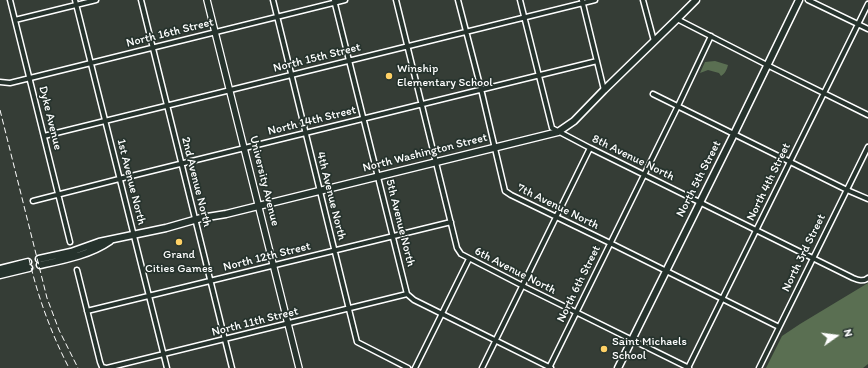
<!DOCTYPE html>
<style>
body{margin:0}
#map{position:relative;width:868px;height:368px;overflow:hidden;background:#353d36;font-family:Itim,sans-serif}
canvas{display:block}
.north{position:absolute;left:816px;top:316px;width:40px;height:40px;-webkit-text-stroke:3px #26332d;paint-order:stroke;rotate:76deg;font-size:11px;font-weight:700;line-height:16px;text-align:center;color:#fff}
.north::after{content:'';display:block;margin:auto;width:14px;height:18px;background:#fff;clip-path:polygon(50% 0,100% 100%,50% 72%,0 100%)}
</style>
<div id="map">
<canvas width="868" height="368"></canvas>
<div class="north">N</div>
</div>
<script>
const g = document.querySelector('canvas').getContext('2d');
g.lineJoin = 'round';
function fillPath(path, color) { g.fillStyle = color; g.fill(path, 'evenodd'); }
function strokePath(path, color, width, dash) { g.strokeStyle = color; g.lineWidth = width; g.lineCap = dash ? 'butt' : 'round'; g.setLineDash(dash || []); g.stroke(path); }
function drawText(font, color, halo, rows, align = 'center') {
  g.font = font + ' Itim,sans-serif'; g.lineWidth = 3.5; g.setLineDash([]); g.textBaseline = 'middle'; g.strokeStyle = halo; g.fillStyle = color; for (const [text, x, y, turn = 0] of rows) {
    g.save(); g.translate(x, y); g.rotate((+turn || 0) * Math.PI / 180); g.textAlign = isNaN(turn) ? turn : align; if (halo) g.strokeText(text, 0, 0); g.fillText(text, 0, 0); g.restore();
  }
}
const green = new Path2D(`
 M715 61 728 65C727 69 725 74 721 76L719 73 708 70 700 73 705 62Z
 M868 283V364L863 368H766L782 336 800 324Z`);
const primaryTunnel = new Path2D(`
 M29 268 40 265`);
const street = new Path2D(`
 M10 0 70 242
 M75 0 167 368
 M141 0 232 368
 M273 0 357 342 408 368
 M334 0 407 294 414 300 551 368
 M396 0 457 248 461 254 523 286 689 368
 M458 0 481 89 505 191 511 195 610 243 779 327
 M520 0 552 128 590 148 853 278C858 280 863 282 868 278
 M582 0 604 90
 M643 0 654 41
 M808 0 868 29
 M677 19 767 65 868 115
 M15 20 96 0
 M0 82 10 83 345 0
 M653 94 847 190 868 199
 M44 136 595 0
 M33 201 119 179 597 61
 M77 270 100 362 102 367 106 368
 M87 311 451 222
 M107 368 407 294
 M415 368 469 259
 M482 368 590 148
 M549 368 676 110 711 36
 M688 368 868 4
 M759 368 868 147`);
const secondary = new Path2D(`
 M207 0 299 368`);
const primary = new Path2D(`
 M39 259 71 252 99 242 166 228 201 218 226 214 558 132 574 121 604 90 677 19 696 0
 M40 265C63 260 90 255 110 241
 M0 269 28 262
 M0 275 29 268
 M618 368 734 134 799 0`);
const rail = new Path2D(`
 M0 110 47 298 59 330 78 368
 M29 259C38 297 51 333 69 368`);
const markers = [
 [389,76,4,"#ffd166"],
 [179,242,4,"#ffd166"],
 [604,349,4,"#ffd166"]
];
const streetNames = [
 ["North 16th Street",170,33,-14],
 ["North 15th Street",317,58,-14],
 ["Dyke Avenue",50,118,76],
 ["North 14th Street",312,121,-14],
 ["North Washington Street",425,153,-14],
 ["8th Avenue North",633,158,26],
 ["North 5th Street",699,179,-63],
 ["University Avenue",264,181,76],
 ["1st Avenue North",131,182,76],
 ["2nd Avenue North",196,182,76],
 ["North 4th Street",769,182,-64],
 ["4th Avenue North",331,196,76],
 ["7th Avenue North",558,207,26],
 ["5th Avenue North",400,223,76],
 ["North 3rd Street",804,253,-64],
 ["North 12th Street",267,257,-14],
 ["6th Avenue North",515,271,27],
 ["North 6th Street",579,284,-64],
 ["North 11th Street",255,322,-14]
];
const poiNames = [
 ["Winship",397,69],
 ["Elementary School",397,83],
 ["Grand",179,255,"center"],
 ["Cities Games",179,269,"center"],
 ["Saint Michaels",612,342],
 ["School",612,356]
];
fillPath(green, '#5a6f52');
strokePath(primaryTunnel, '#49504a', 6, [6, 3]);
strokePath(street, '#fff', 7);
strokePath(secondary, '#fff', 8);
strokePath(primary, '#fff', 9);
strokePath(street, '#26332d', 4);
strokePath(secondary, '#26332d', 5.5);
strokePath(primary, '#26332d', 6);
strokePath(rail, '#fff', 1, [6, 3]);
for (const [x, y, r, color] of markers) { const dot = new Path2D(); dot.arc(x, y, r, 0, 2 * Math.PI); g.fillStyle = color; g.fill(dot); strokePath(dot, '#26332d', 1.5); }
drawText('12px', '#fff', '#26332d', streetNames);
drawText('12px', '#fff', '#26332d', poiNames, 'left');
</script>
